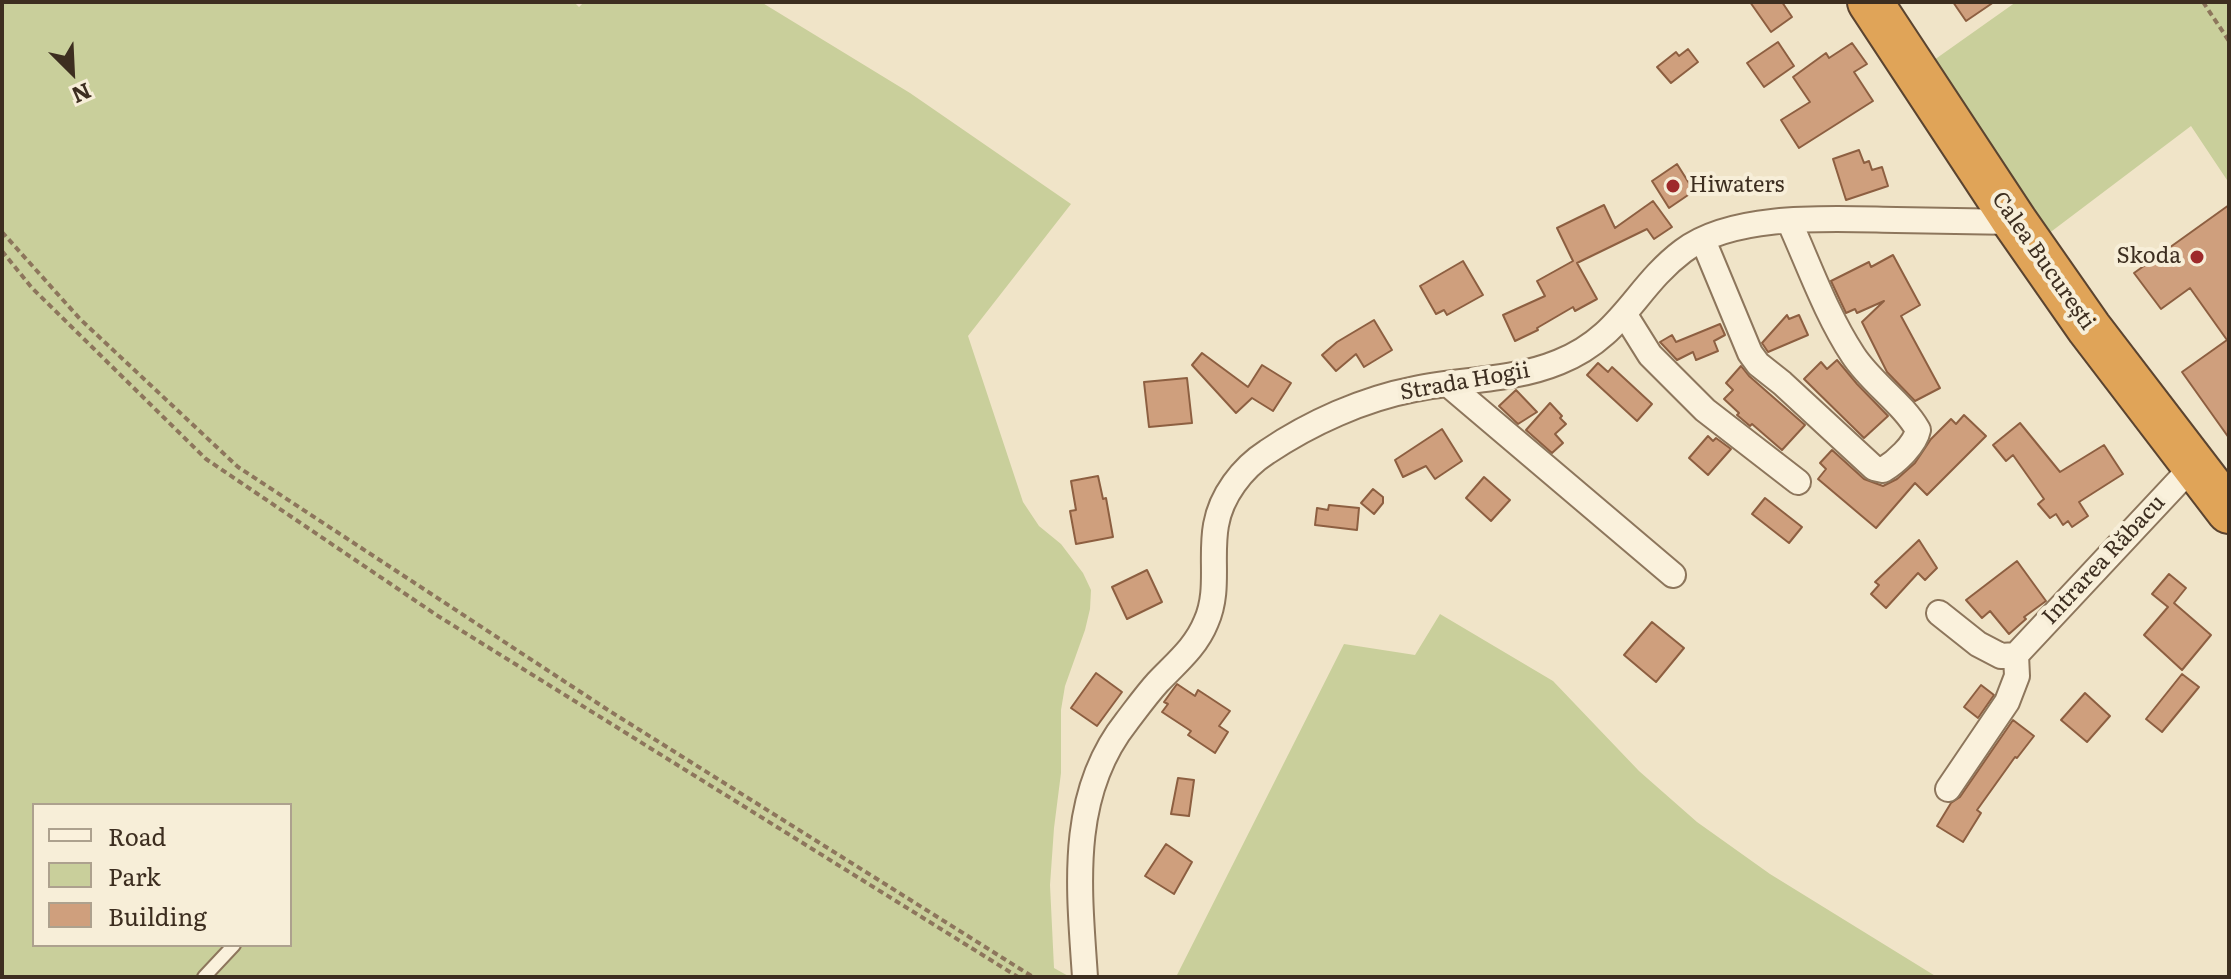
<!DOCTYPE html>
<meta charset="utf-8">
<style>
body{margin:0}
#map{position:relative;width:2231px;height:979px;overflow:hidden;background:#f0e4c8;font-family:Literata,serif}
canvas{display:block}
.frame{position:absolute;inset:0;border:4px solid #3d2e20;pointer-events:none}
.legend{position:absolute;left:32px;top:803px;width:260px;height:144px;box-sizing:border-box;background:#f7eed8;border:2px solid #ada18e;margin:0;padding:10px 14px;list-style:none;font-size:24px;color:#3d2e20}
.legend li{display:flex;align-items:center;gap:16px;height:40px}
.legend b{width:40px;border:2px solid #ada18e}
.north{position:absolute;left:32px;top:32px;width:80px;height:80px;-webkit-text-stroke:6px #f7eed8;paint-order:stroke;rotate:156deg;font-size:22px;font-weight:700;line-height:32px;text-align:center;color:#3d2e20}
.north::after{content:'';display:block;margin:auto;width:28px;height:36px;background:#3d2e20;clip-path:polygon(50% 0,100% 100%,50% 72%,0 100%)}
</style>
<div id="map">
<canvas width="2231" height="979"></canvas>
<div class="frame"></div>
<ul class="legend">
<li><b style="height:10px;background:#faf1dc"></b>Road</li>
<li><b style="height:22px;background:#c9cf9b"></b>Park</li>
<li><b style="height:22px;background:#cf9f7d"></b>Building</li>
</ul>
<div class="north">N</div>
</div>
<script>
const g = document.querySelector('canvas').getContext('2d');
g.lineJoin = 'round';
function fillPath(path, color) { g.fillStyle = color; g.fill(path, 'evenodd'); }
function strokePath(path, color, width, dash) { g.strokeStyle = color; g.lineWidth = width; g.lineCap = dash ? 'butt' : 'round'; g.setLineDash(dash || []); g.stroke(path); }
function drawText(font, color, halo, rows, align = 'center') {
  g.font = font + ' Literata,serif'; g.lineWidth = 8; g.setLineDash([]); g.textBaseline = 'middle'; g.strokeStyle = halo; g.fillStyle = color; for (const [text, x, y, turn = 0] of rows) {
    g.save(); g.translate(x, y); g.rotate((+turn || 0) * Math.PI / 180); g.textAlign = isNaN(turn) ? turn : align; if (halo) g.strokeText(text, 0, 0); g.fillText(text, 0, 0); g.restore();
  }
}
const green = new Path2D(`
 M2 2H574L579 7 584 2H761L910 93 1071 204 968 336 1023 502 1039 526 1061 544 1083 573 1091 590 1090 609 1085 630 1065 686 1061 710V773L1054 828 1050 885 1054 968 1070 977H2ZM34 805H290V945H34Z
 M2016 2H2229V183L2191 126 2048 234 1927 65Z
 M1440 614 1553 681 1639 771 1697 822 1770 874 1937 977H1176L1344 644 1415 655Z`);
const building = new Path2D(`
 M1750 2H1782L1792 17 1771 32Z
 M1953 2H1994L1966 21Z
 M1778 42 1794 66 1764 87 1747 63Z
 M1852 43 1867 64 1854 72 1873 101 1799 148 1781 120 1810 102 1793 77 1826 53 1829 58Z
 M1688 49 1698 62 1671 83 1657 67 1676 52 1679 56Z
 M1859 150 1864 163 1869 161 1872 170 1882 167 1888 186 1846 200 1833 159Z
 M1677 164 1694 191 1669 208 1652 181Z
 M1653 201 1672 227 1654 239 1647 229 1577 263 1597 299 1575 311 1573 307 1537 328 1538 330 1515 341 1503 315 1545 296 1537 281 1573 261 1557 228 1604 205 1615 228Z
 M2229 205V438L2182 372 2227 340 2190 288 2161 309 2134 273Z
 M1893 255 1920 305 1901 316 1940 388 1915 401 1887 372 1862 322 1884 301 1857 313 1855 309 1846 313 1831 281 1869 262 1871 267Z
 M1463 261 1483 295 1447 315 1444 310 1436 314 1420 286Z
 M1787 315 1789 319 1799 315 1808 335 1768 352 1762 343Z
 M1374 320 1392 350 1364 367 1356 354 1336 371 1322 355 1337 342Z
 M1720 324 1725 335 1714 341 1718 351 1696 360 1693 352 1677 360 1660 342 1672 335 1676 342Z
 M1202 353 1248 387 1262 365 1291 383 1273 411 1252 398 1236 413 1192 365Z
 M1837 360 1857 384 1888 416 1864 438 1804 379 1821 362 1827 369Z
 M1598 363 1608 372 1612 367 1652 404 1637 421 1587 375Z
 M1741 366 1749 376 1805 425 1782 450 1752 424 1750 426 1737 415 1739 413 1724 399 1733 390 1726 383Z
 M1187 378 1192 423 1149 427 1144 382Z
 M1516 390 1537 412 1518 424 1499 406Z
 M1550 403 1562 416 1560 418 1566 424 1555 434 1563 443 1552 453 1526 430Z
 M1964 415 1986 436 1927 495 1915 483 1876 528 1818 479 1826 469 1820 463 1832 450 1864 479 1883 486 1897 479 1915 463 1931 439 1951 419 1956 424Z
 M2020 423 2060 472 2104 445 2123 474 2079 502 2088 516 2072 527 2068 521 2063 525 2056 514 2050 518 2038 504 2044 499 2013 455 2006 461 1993 445Z
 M1442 429 1462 461 1435 479 1426 466 1403 477 1395 460Z
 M1708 436 1713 441 1716 438 1731 449 1708 475 1689 458Z
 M1098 476 1103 499 1106 498 1113 537 1076 544 1070 511 1076 510 1071 481Z
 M1484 477 1510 500 1491 521 1466 498Z
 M1373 489 1383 497V503L1374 514 1361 503Z
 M1765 498 1802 527 1789 543 1752 514Z
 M1329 505 1359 508 1357 530 1315 525 1317 508 1328 510Z
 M1919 540 1937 568 1925 580 1918 573 1886 608 1871 594 1879 585 1875 582Z
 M2017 561 2046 601 2024 617 2026 619 2009 634 1990 611 1982 618 1966 600Z
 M1147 570 1162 602 1127 619 1112 587Z
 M2169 574 2186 588 2174 603 2211 635 2182 670 2144 635 2168 607 2152 594Z
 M1652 622 1684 648 1656 682 1624 655Z
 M1096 673 1122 692 1097 726 1071 708Z
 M2182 674 2199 687 2162 732 2146 719Z
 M1177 684 1195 696 1198 690 1230 711 1219 726 1228 732 1215 753 1188 735 1191 731 1162 712 1168 704 1164 702Z
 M1981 685 1994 695 1978 718 1964 707Z
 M2085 693 2110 716 2087 742 2061 720Z
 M2013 720 2034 736 2017 758 2015 757 1977 810 1981 813 1963 842 1937 826 1951 803 1960 797Z
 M1178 778 1194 780 1189 816 1171 814Z
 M1166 844 1192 862 1174 894 1145 876Z`);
const path = new Path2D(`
 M2203 2 2229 41
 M2 232 80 319 238 467 608 710 1033 977
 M2 251 32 288 206 459 438 616 1018 977`);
const lane = new Path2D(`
 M204 977 234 945`);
const street = new Path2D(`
 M1703 240 1750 353 1758 364 1782 383 1874 468 1883 470C1896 462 1915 445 1918 430 1902 402 1871 383 1853 355 1826 314 1809 265 1789 221
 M1625 315 1650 355 1705 410 1798 482
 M1449 385 1673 575
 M1939 613 1978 644 2001 656 2016 655
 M2016 655 2193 466
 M1948 789 2007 702 2017 676 2016 655
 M1085 977C1079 888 1068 795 1127 721 1137 708 1147 694 1158 682 1176 663 1196 647 1206 622 1220 591 1210 558 1216 525 1221 496 1242 468 1267 452 1310 423 1363 399 1415 389 1463 379 1513 381 1559 362 1622 337 1635 287 1683 251 1734 212 1835 219 1896 220 1936 221 1975 221 2015 222`);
const highway = new Path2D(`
 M1870 2 2015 222 2089 328 2229 511`);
const markers = [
 [1673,186,8,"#9e2a2b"],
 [2197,257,8,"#9e2a2b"]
];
const poiNames = [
 ["Hiwaters",1689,186],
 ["Skoda",2181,257,"right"]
];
const streetNames = [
 ["Calea București",2043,261,55],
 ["Strada Hogii",1465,382,-10],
 ["Intrarea Răbacu",2104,560,-47]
];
fillPath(green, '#c9cf9b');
fillPath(building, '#cf9f7d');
strokePath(building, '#8d5f41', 2);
strokePath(lane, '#8d765c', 16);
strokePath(street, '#8d765c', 28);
strokePath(highway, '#5b4430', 48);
strokePath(path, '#8d765c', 4, [6, 4]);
strokePath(lane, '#faf1dc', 12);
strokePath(street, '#faf1dc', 24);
strokePath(highway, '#e0a458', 44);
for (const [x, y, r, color] of markers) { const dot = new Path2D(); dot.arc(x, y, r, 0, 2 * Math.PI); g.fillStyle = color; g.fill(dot); strokePath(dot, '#f7eed8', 3); }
drawText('22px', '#3d2e20', '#f7eed8', poiNames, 'left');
drawText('22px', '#3d2e20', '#f7eed8', streetNames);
</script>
